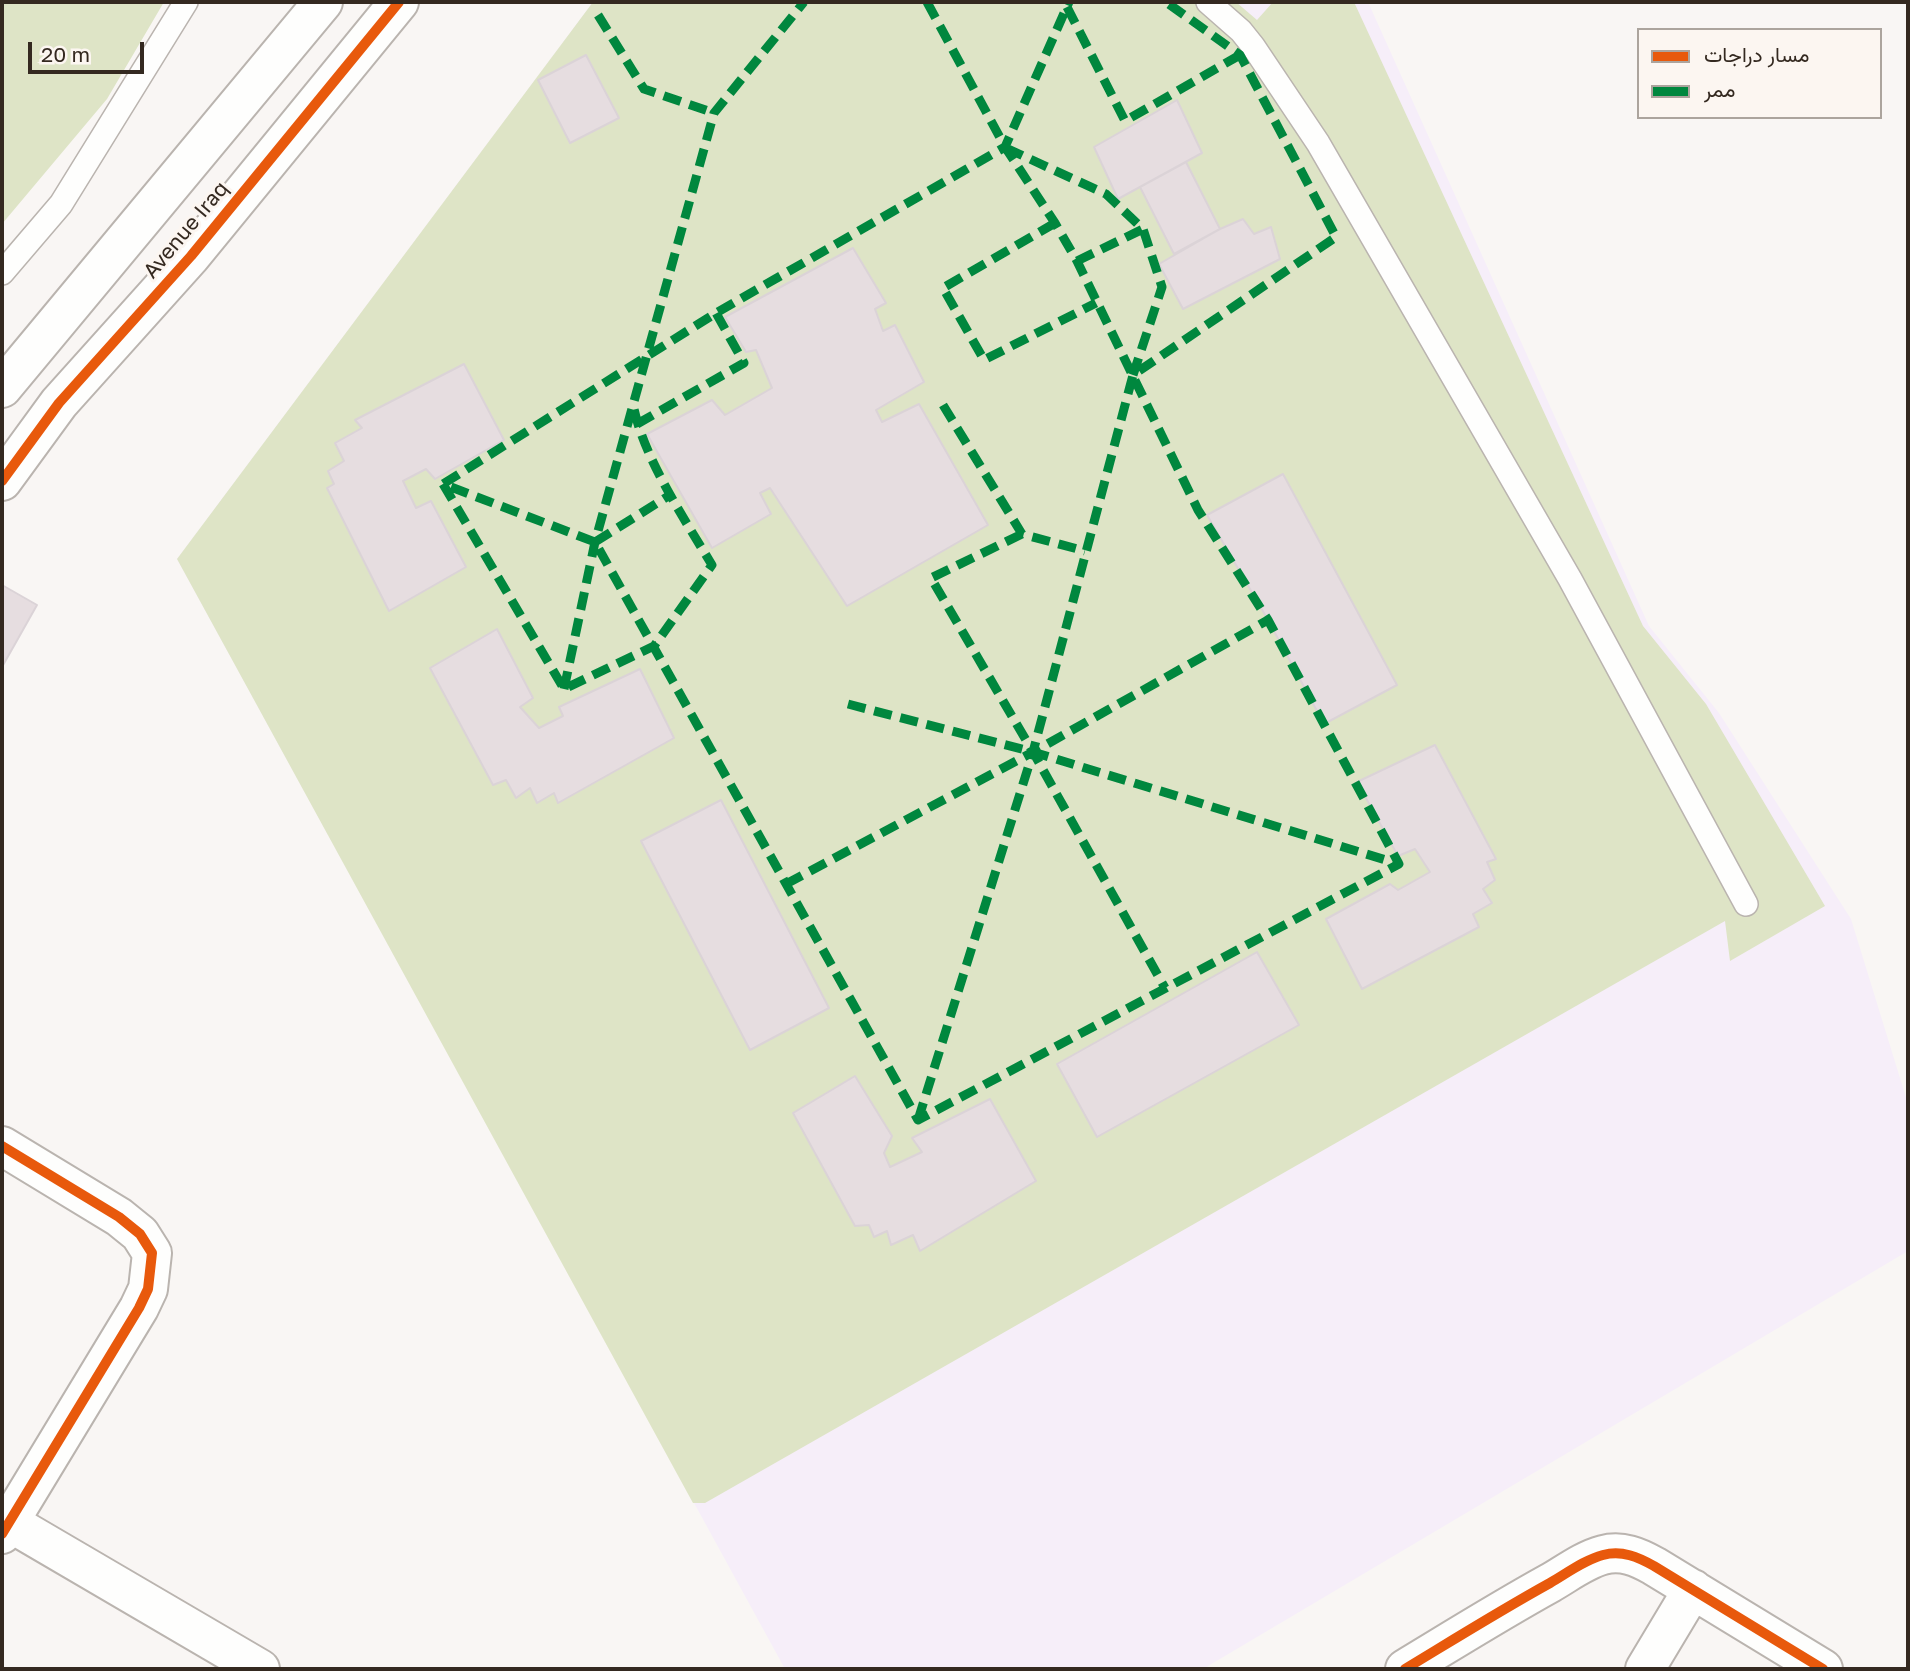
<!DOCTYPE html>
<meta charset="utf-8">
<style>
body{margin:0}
#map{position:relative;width:1910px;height:1671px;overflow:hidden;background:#f9f6f4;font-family:"Golos Text",Vazirmatn,sans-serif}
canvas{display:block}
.frame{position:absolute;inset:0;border:4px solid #342920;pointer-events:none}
.legend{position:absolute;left:1637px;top:28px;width:245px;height:91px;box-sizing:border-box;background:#fcf6f1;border:2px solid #aca49d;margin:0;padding:9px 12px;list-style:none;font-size:21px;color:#342920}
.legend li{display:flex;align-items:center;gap:14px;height:35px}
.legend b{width:35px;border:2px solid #aca49d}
.scale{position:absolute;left:28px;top:42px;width:116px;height:32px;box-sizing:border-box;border:4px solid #342920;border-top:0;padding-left:9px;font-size:21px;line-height:24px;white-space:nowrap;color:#342920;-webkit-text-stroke:5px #fcf6f1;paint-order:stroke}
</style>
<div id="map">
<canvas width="1910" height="1671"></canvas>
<div class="frame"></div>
<ul class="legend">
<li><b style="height:9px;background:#e8590c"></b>مسار دراجات</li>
<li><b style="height:9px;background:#00873e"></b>ممر</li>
</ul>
<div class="scale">20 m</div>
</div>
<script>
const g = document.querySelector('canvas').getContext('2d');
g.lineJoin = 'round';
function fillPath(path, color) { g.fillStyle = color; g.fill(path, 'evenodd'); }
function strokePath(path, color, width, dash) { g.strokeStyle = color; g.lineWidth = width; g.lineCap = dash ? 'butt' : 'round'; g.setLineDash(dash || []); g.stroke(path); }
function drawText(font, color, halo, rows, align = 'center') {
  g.font = font + ' "Golos Text",sans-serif'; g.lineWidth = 6; g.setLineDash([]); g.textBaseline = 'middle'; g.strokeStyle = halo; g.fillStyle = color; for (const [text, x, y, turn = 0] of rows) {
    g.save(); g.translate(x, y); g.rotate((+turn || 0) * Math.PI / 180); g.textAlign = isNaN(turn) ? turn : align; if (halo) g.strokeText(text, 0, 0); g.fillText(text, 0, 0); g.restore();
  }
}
const education = new Path2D(`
 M593 2H1368L1649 626 1719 713 1851 919 1908 1104V1251L1203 1669H785L177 559Z`);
const green = new Path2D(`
 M2 2H164L107 99 2 224Z
 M593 2H1236L1257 20 1273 2H1354L1643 626 1706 704 1825 906 1730 961 1725 921 705 1503H693L177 559Z`);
const building = new Path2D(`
 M586 55 619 118 570 143 538 80Z
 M1177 100 1202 153 1118 199 1094 147Z
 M1186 162 1220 229 1174 254 1140 187Z
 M1243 219 1254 234 1271 227 1280 259 1183 309 1159 264 1220 229Z
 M853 248 886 303 875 309 883 331 895 325 924 382 876 410 882 422 919 404 988 525 847 606 770 488 760 493 771 514 712 548 647 434 712 400 725 415 772 388 756 350 746 352 725 317Z
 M464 364 504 440 435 479 426 469 403 481 416 508 431 501 466 567 389 611 327 488 334 484 328 471 344 461 335 443 362 428 355 420Z
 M1283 474 1397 685 1324 724 1268 620 1207 515Z
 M2 585 37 605 2 667Z
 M497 629 533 698 520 707 539 728 563 716 559 707 640 669 674 738 558 803 554 793 537 803 530 788 516 798 506 780 493 785 430 668Z
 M1435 745 1496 859 1487 862 1495 880 1483 889 1492 903 1473 914 1479 927 1362 989 1326 919 1390 884 1398 890 1430 872 1415 849 1398 856 1357 782Z
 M721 800 829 1008 750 1050 641 841Z
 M1257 952 1299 1025 1097 1137 1057 1064Z
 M855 1076 892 1136 884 1153 890 1167 922 1152 912 1138 990 1099 1036 1181 920 1251 913 1235 891 1245 887 1231 874 1237 869 1225 855 1226 793 1113Z`);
const service = new Path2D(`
 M1208 2 1241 31 1253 46 1318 143 1570 579 1746 904
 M2 273 61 204 186 2`);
const minor = new Path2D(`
 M2 1146 119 1217 140 1234 152 1253 148 1289 139 1308 2 1534
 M2 1518 260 1669
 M1405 1669C1453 1640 1501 1610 1550 1583 1566 1574 1584 1560 1603 1555 1622 1550 1638 1557 1654 1566L1823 1669
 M1645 1669 1693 1589`);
const tertiary = new Path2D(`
 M2 388 323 2
 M2 481 59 403 191 256 399 2`);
const quiet = new Path2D(`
 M927 2 1005 147 1055 223 1077 261 1198 510 1268 620 1399 864
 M1067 7 1125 121 1240 55
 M598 15 644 89 714 113
 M1006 148 1106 194 1143 229 1162 287 1133 375
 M1055 223 943 288 984 360 1096 303
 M1077 261 1143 229
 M943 405 1022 534 1085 551
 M637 424 744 363 716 313
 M443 484 564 689 654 646 712 565C685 520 645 460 634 409
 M1022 534 931 578 1033 752 1165 988
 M595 542 670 495
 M564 689 595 542 714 113 804 2
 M848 704 1033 752 1399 864 918 1120 595 542 443 484 716 313 1005 147 1069 2
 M786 884 1033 752 1268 620
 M918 1120 1033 752 1133 375 1336 237 1240 55 1166 2`);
const cycleway = new Path2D(`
 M2 481 59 403 191 256 399 2
 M2 1146 119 1217 140 1234 152 1253 148 1289 139 1308 2 1534
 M1405 1669C1453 1640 1501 1610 1550 1583 1566 1574 1584 1560 1603 1555 1622 1550 1638 1557 1654 1566L1823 1669`);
const streetNames = [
 ["Avenue Iraq",186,230,-50]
];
fillPath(education, '#f6eef9');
fillPath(green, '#dee4c6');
fillPath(building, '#e6dde0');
strokePath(building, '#dbd3d7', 2);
strokePath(service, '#bab4af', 26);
strokePath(minor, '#bab4af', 42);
strokePath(tertiary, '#bab4af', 42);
strokePath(service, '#fefefd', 23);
strokePath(minor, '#fefefd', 38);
strokePath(tertiary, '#fefefd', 38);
strokePath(quiet, '#00873e', 9, [18, 9]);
strokePath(cycleway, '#e8590c', 10);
drawText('21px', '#342920', '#fcf6f1', streetNames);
</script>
